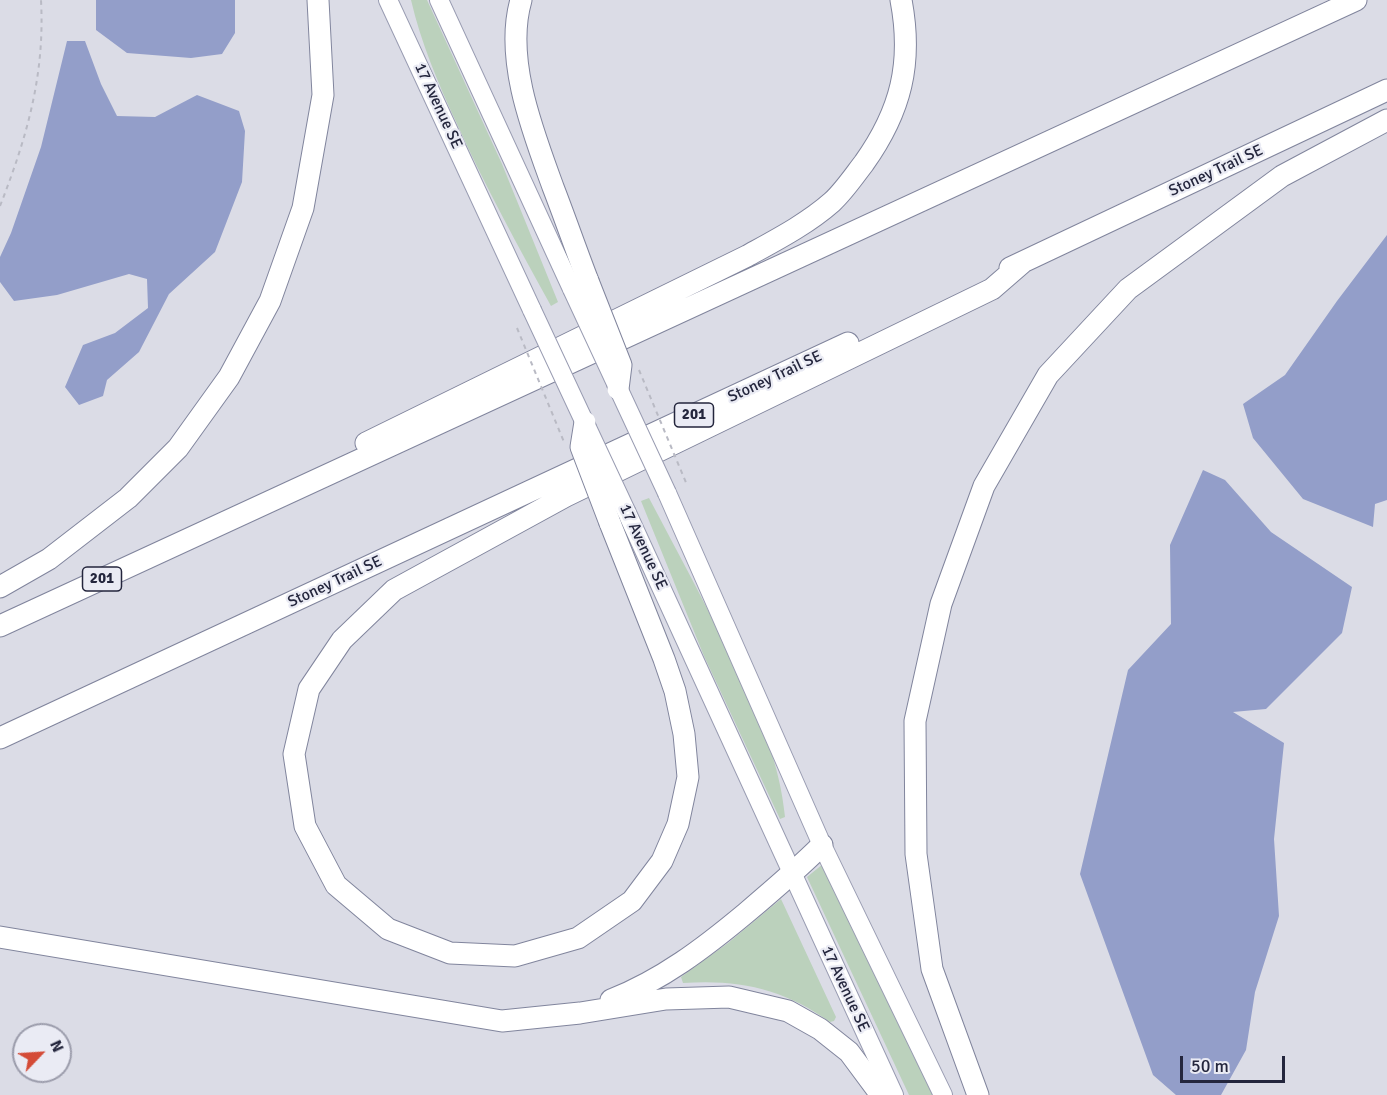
<!DOCTYPE html>
<style>
body{margin:0}
#map{position:relative;width:1387px;height:1095px;overflow:hidden;background:#dbdce6;font-family:Signika,sans-serif}
canvas{display:block}
.north{position:absolute;left:12px;top:1023px;width:60px;height:60px;box-sizing:border-box;background:#eaebf4;border:2px solid #9b9cab;border-radius:50%;rotate:65deg;font-size:16px;font-weight:700;line-height:24px;text-align:center;color:#24263d}
.north::after{content:'';display:block;margin:auto;width:21px;height:27px;background:#d44b37;clip-path:polygon(50% 0,100% 100%,50% 72%,0 100%)}
.scale{position:absolute;left:1180px;top:1056px;width:105px;height:27px;box-sizing:border-box;border:3px solid #24263d;border-top:0;padding-left:8px;font-size:18px;line-height:21px;white-space:nowrap;color:#24263d;-webkit-text-stroke:4px #eaebf4;paint-order:stroke}
</style>
<div id="map">
<canvas width="1387" height="1095"></canvas>
<div class="north">N</div>
<div class="scale">50 m</div>
</div>
<script>
const g = document.querySelector('canvas').getContext('2d');
g.lineJoin = 'round';
function fillPath(path, color) { g.fillStyle = color; g.fill(path, 'evenodd'); }
function strokePath(path, color, width, dash) { g.strokeStyle = color; g.lineWidth = width; g.lineCap = dash ? 'butt' : 'round'; g.setLineDash(dash || []); g.stroke(path); }
function drawText(font, color, halo, rows, align = 'center') {
  g.font = font + ' Signika,sans-serif'; g.lineWidth = 4.5; g.setLineDash([]); g.textBaseline = 'middle'; g.strokeStyle = halo; g.fillStyle = color; for (const [text, x, y, turn = 0] of rows) {
    g.save(); g.translate(x, y); g.rotate((+turn || 0) * Math.PI / 180); g.textAlign = isNaN(turn) ? turn : align; if (halo) g.strokeText(text, 0, 0); g.fillText(text, 0, 0); g.restore();
  }
}
const green = new Path2D(`
 M411 0H427L502 164 558 302 551 306C518 246 485 186 457 124 438 83 421 43 411 0Z
 M649 498C679 555 710 611 737 670 760 718 780 764 785 817L780 819 704 656 641 501Z
 M823 864 935 1095H909L807 877Z
 M781 899 836 1017 834 1021 830 1022C784 989 739 979 683 983L681 977 728 943Z`);
const water = new Path2D(`
 M96 0H235V33L222 54 191 58 127 53 96 30Z
 M67 41H85L101 84 117 116 155 117 197 95 239 111 245 131 242 182 215 252 169 294 139 352 107 380 103 396 79 405 65 387 83 345 115 333 148 308 147 279 129 274 57 295 14 301 0 282V257L11 233 41 147Z
 M1387 235V500L1375 504 1373 527 1303 499 1253 438 1243 404 1285 375 1337 301Z
 M1203 470 1225 480 1271 532 1352 587 1342 633 1266 709 1233 712 1284 743 1274 839 1279 916 1255 992 1246 1050 1221 1095H1176L1153 1075 1080 874 1128 670 1171 624 1170 545Z`);
const path = new Path2D(`
 M0 206C27 137 45 75 41 0`);
const major = new Path2D(`
 M388 0 532 310
 M439 0 572 289
 M667 493 822 845 943 1095
 M627 513 894 1095`);
const highway = new Path2D(`
 M521 0C504 59 533 132 553 187 565 218 576 250 588 281
 M1010 268 1387 90
 M366 443 747 256C776 240 807 224 832 202 844 191 854 176 864 163 901 111 913 63 901 0
 M610 523 664 659 675 691 684 734 688 777 678 824 662 861 632 901 578 938 515 956 450 953 388 929 336 885 305 826 294 754 309 689 342 640 394 590 566 496 992 289 1022 263
 M0 587 49 559 128 498 178 448 229 377 270 301 303 208 323 95 318 0
 M0 626 1356 0
 M0 738 848 343
 M0 937 502 1021 580 1013 666 999 729 997 788 1011 820 1029 849 1052 881 1095
 M611 1000C662 980 704 948 746 913 772 891 798 869 822 845
 M978 1095 932 969 916 854 915 721 941 604 984 486 1048 375 1128 289 1282 176 1387 120`);
const pathBridge = new Path2D(`
 M517 328 564 442
 M639 370 687 485`);
const majorBridge = new Path2D(`
 M572 289 667 493
 M532 310 627 513`);
const highwayBridge = new Path2D(`
 M588 281 621 365 618 389
 M585 422 581 447 610 523`);
const shields = [
 [694,415,39],
 [102,579,39]
];
const shieldNames = [
 ["201",694,415],
 ["201",102,579]
];
const streetNames = [
 ["17 Avenue SE",438,106,65],
 ["Stoney Trail SE",1216,171,-25],
 ["Stoney Trail SE",775,377,-25],
 ["17 Avenue SE",643,547,65],
 ["Stoney Trail SE",335,582,-25],
 ["17 Avenue SE",845,989,65]
];
fillPath(green, '#bbd1bc');
fillPath(water, '#939ec9');
strokePath(major, '#999cb2', 20);
strokePath(highway, '#81859d', 23);
strokePath(path, '#b9bac4', 2, [4.5, 4.5]);
strokePath(major, '#fff', 18);
strokePath(highway, '#fff', 21);
strokePath(majorBridge, '#999cb2', 20, []);
strokePath(highwayBridge, '#81859d', 23, []);
strokePath(pathBridge, '#b9bac4', 2, [4.5, 4.5]);
strokePath(majorBridge, '#fff', 18);
strokePath(highwayBridge, '#fff', 21);
for (const [x, y, w] of shields) { const box = new Path2D(); box.roundRect(x - w / 2, y - 12, w, 24, 4.5); g.fillStyle = '#eaebf4'; g.fill(box); strokePath(box, '#24263d', 1.5); }
drawText('bold 15px', '#24263d', null, shieldNames);
drawText('16px', '#24263d', '#eaebf4', streetNames);
</script>
